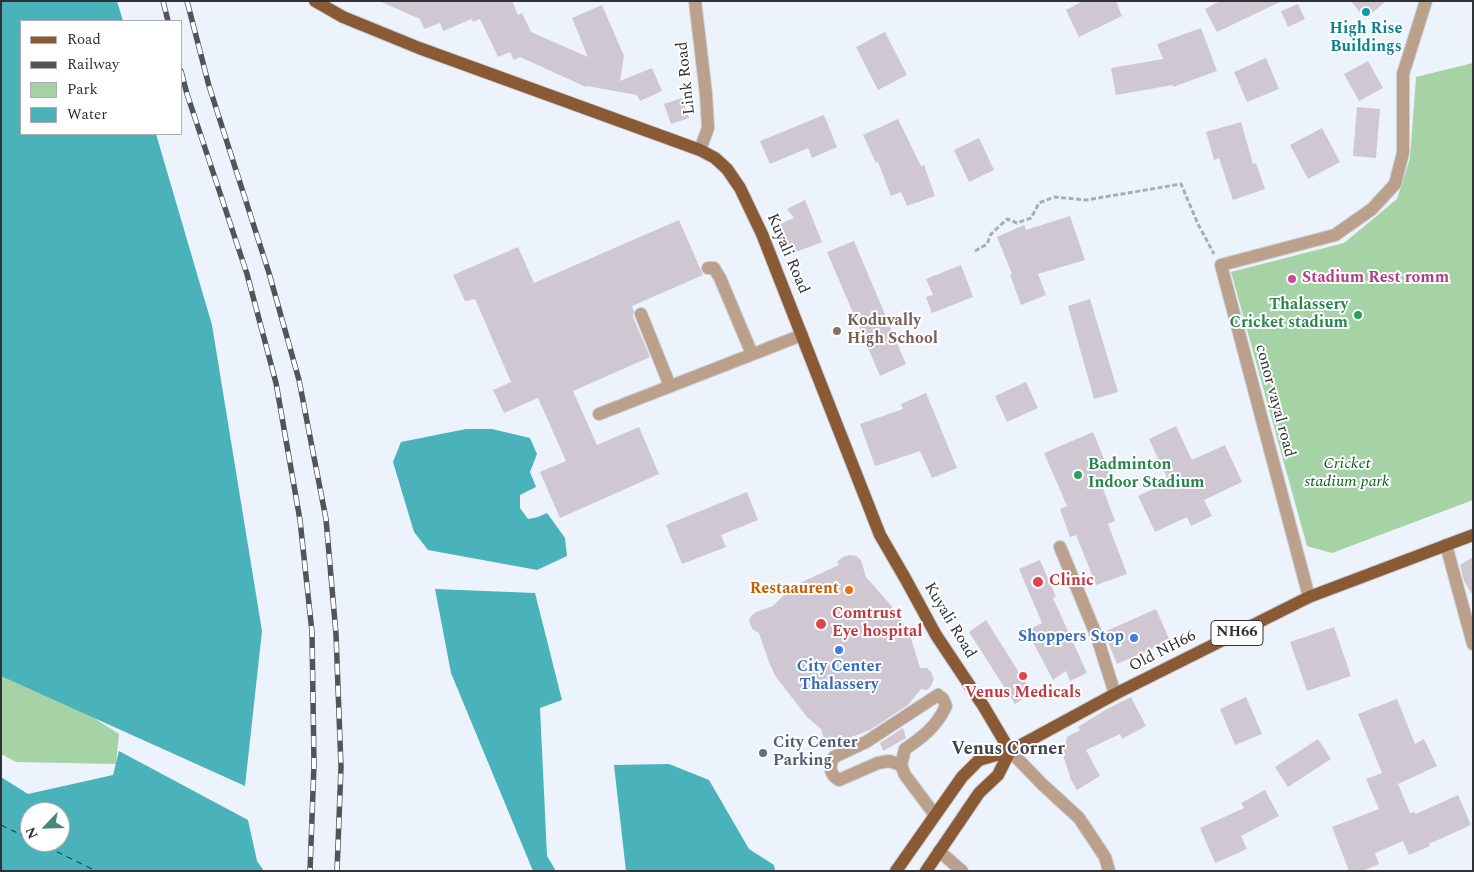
<!DOCTYPE html>
<style>
body{margin:0}
#map{position:relative;width:1474px;height:872px;overflow:hidden;background:#ecf3fd;font-family:Spectral,serif}
canvas{display:block}
.frame{position:absolute;inset:0;border:2px solid #2f3135;pointer-events:none}
.legend{position:absolute;left:20px;top:20px;width:162px;height:115px;box-sizing:border-box;background:#fff;border:1px solid #acadae;margin:0;padding:6px 9px;list-style:none;font-size:15px;color:#2f3135}
.legend li{display:flex;align-items:center;gap:10px;height:25px}
.legend b{width:25px;border:1px solid #acadae}
.north{position:absolute;left:20px;top:802px;width:50px;height:50px;box-sizing:border-box;background:#fff;border:1px solid #acadae;border-radius:50%;rotate:246deg;font-size:14px;font-weight:700;line-height:20px;text-align:center;color:#2f3135}
.north::after{content:'';display:block;margin:auto;width:18px;height:22px;background:#43887d;clip-path:polygon(50% 0,100% 100%,50% 72%,0 100%)}
</style>
<div id="map">
<canvas width="1474" height="872"></canvas>
<div class="frame"></div>
<ul class="legend">
<li><b style="height:6px;background:#895a34"></b>Road</li>
<li><b style="height:6px;background:#515459"></b>Railway</li>
<li><b style="height:14px;background:#a5d3a6"></b>Park</li>
<li><b style="height:14px;background:#4ab2ba"></b>Water</li>
</ul>
<div class="north">N</div>
</div>
<script>
const g = document.querySelector('canvas').getContext('2d');
g.lineJoin = 'round';
function fillPath(path, color) { g.fillStyle = color; g.fill(path, 'evenodd'); }
function strokePath(path, color, width, dash) { g.strokeStyle = color; g.lineWidth = width; g.lineCap = dash ? 'butt' : 'round'; g.setLineDash(dash || []); g.stroke(path); }
function drawText(font, color, halo, rows, align = 'center') {
  g.font = font + ' Spectral,serif'; g.lineWidth = 4; g.setLineDash([]); g.textBaseline = 'middle'; g.strokeStyle = halo; g.fillStyle = color; for (const [text, x, y, turn = 0] of rows) {
    g.save(); g.translate(x, y); g.rotate((+turn || 0) * Math.PI / 180); g.textAlign = isNaN(turn) ? turn : align; if (halo) g.strokeText(text, 0, 0); g.fillText(text, 0, 0); g.restore();
  }
}
const green = new Path2D(`
 M1473 63V500L1332 553 1307 546 1231 272 1344 243 1397 199 1410 158 1416 77Z
 M1 658 119 734 116 764 16 762 1 754Z`);
const water = new Path2D(`
 M1 1H117L123 21H21V134H156L212 325 262 631 245 786 1 676Z
 M466 429H492L530 438 537 454 530 472 536 487 520 495V508L528 519 538 517 547 513 565 538 567 556 537 570 428 550 414 532 393 462 401 442Z
 M435 589 535 593 562 700 540 708 547 856 556 871H533L451 673Z
 M119 751 248 820 257 861 264 871H1V777L28 794 113 775ZM30 812H60V842H30Z
 M669 764 709 780 749 849 774 865 775 871H626L614 765Z`);
const ferry = new Path2D(`
 M1 825 30 839
 M37 842 96 871`);
const building = new Path2D(`
 M379 1H512L518 15 522 13 531 32 588 57 572 18 602 5 624 56 620 81 652 68 662 91 640 101 637 95 587 86 586 87 520 57 514 60 510 52 498 57 480 19 473 22 472 19 443 31 440 23 424 29 420 19Z
 M1083 1H1116L1122 16 1079 37 1066 10Z
 M1220 1H1282L1217 32 1205 9Z
 M1351 1H1386L1365 19Z
 M1298 4 1305 19 1288 27 1281 11Z
 M1201 28 1217 71 1173 87V85L1116 95 1111 68 1163 59 1157 44Z
 M885 32 907 75 878 90 856 47Z
 M1266 58 1279 89 1247 102 1234 72Z
 M1368 61 1383 88 1359 101 1344 74Z
 M682 98 689 118 671 124 664 104Z
 M1357 107 1380 109 1376 158 1353 156Z
 M824 115 837 147 812 158 808 148 770 164 760 141Z
 M898 119 921 166 924 165 935 196 907 206 901 192 891 196 878 162 876 163 863 135Z
 M1241 122 1253 164 1256 163 1265 189 1233 200 1219 158 1214 160 1206 132Z
 M1322 128 1340 162 1308 179 1290 145Z
 M979 138 994 170 969 182 954 150Z
 M805 200 822 242 791 254 780 224 794 218 787 209Z
 M1070 216 1085 260 1038 274 1046 295 1021 305 1010 275 1012 274 997 237 1024 225 1026 230Z
 M679 220 703 275 632 306 634 311 633 317 650 357 573 391 597 445 639 427 659 474 560 518 540 472 566 461 538 398 504 413 493 390 511 382 475 299 465 301 453 275 518 247 534 283Z
 M854 241 906 364 880 376 827 252Z
 M961 265 973 297 932 313 926 297 933 295 926 279Z
 M1090 299 1118 392 1094 399 1068 306Z
 M1026 382 1038 408 1007 422 995 396Z
 M926 393 957 468 932 478 920 451 875 466 860 424 903 409 901 404Z
 M1176 426 1192 460 1225 445 1242 482 1204 500 1212 516 1191 526 1187 517 1155 532 1138 496 1169 482 1149 439Z
 M1093 432 1113 481 1102 486 1115 521 1108 524 1127 574 1096 585 1076 535 1070 537 1060 509 1067 506 1044 453Z
 M747 492 758 520 721 535 726 547 682 564 666 525Z
 M850 555 856 556 861 560 866 577 889 603 901 620 911 638 920 668H927L931 672 934 679 931 686 927 690 921 689 908 705 870 730 846 739 840 744 832 746 825 743 821 729 807 717 776 677 770 665 759 633 753 630 749 621 751 616 756 612 773 606 789 590 800 583 839 565 837 562 843 557Z
 M1473 557V596L1464 581 1460 565Z
 M1040 560 1056 597 1053 598 1087 673 1070 681 1066 671 1053 680 1027 631 1042 623 1019 569Z
 M1156 609 1170 641 1117 664 1104 632Z
 M986 620 1032 693 1015 704 969 632Z
 M1334 627 1351 676 1307 691 1290 642Z
 M1131 697 1146 726 1122 739 1120 734 1086 750 1100 776 1077 790 1071 780 1063 755 1067 737 1080 730 1078 727 1107 709Z
 M1246 697 1262 734 1235 745 1220 709Z
 M1397 699 1415 744 1424 739 1437 766 1398 784 1410 813 1414 812 1416 814 1458 795 1471 825 1429 844 1430 846 1409 855 1403 841 1375 853 1379 864 1362 871H1349L1332 827 1379 809 1366 779 1382 773 1358 714Z
 M903 728 906 738 883 751 880 743Z
 M1318 739 1331 759 1288 787 1275 767Z
 M1265 790 1279 816 1241 836 1247 849 1215 863 1200 828 1244 808 1241 803Z`);
const path = new Path2D(`
 M975 251 987 244 991 234 1007 219 1017 223 1031 218 1039 203 1054 197 1086 200 1181 184 1198 224 1214 254`);
const minor = new Path2D(`
 M695 1 706 94 708 128 700 150
 M708 268H714L720 278 752 354
 M641 314 670 386
 M599 414 802 335
 M1446 545 1473 644
 M1060 547 1097 637 1115 694
 M1309 597 1221 265 1335 235 1372 209 1395 184 1403 153V74L1426 1
 M1010 751 1042 784 1079 818 1105 857 1109 871
 M901 765 889 761 878 763 839 780C830 775 828 766 834 757L866 742 938 695 943 699 946 706C937 726 923 737 905 749L901 765 905 775 935 815
 M939 851 962 871`);
const major = new Path2D(`
 M315 1 343 17 419 48 700 150 715 158 727 169 740 188 762 234 789 303 880 535 905 578 936 635 984 707 1010 751
 M896 871 962 777 979 760 1010 751 1115 694 1309 597 1473 535
 M926 871 979 793 998 775 1010 751`);
const rail = new Path2D(`
 M163 1 168 21
 M187 1 209 86 269 273 299 380 326 519 336 634 341 767 337 871
 M181 71 187 94 247 274 276 383 300 520 312 632 314 764 310 871`);
const markers = [
 [1366,12,5,"#0f9aa8"],
 [1292,279,5,"#d1479c"],
 [1358,315,5,"#2e9e5b"],
 [837,331,5,"#8d6e63"],
 [1078,475,5,"#2e9e5b"],
 [1038,582,6,"#e0444e"],
 [849,590,5,"#e8710a"],
 [821,624,6,"#e0444e"],
 [1134,638,5,"#3f7fe0"],
 [839,650,5,"#3f7fe0"],
 [1023,676,5,"#e0444e"],
 [763,753,5,"#5c6f8a"]
];
const shields = [
 [1237,633,52]
];
const shieldNames = [
 ["NH66",1237,633]
];
const cultureNames = [
 ["High Rise",1366,30],
 ["Buildings",1366,48]
];
const streetNames = [
 ["Link Road",687,78,-96],
 ["Kuyali Road",787,254,67],
 ["conor vayal road",1274,401,75],
 ["Kuyali Road",949,621,59],
 ["Old NH66",1163,652,-27]
];
const hotelNames = [
 ["Stadium Rest romm",1302,279]
];
const leisureNames = [
 ["Thalassery",1348,306],
 ["Cricket stadium",1348,324],
 ["Badminton",1088,466,"left"],
 ["Indoor Stadium",1088,484,"left"]
];
const educationNames = [
 ["Koduvally",847,322],
 ["High School",847,340]
];
const parkNames = [
 ["Cricket",1347,465],
 ["stadium park",1347,483]
];
const healthNames = [
 ["Clinic",1049,582],
 ["Comtrust",832,615],
 ["Eye hospital",832,633],
 ["Venus Medicals",1023,694,"center"]
];
const foodNames = [
 ["Restaaurent",839,590]
];
const shopNames = [
 ["Shoppers Stop",1124,638],
 ["City Center",839,668,"center"],
 ["Thalassery",839,686,"center"]
];
const serviceNames = [
 ["City Center",773,744],
 ["Parking",773,762]
];
const neighbourhoodNames = [
 ["Venus Corner",1008,750]
];
fillPath(green, '#a5d3a6');
fillPath(water, '#4ab2ba');
strokePath(ferry, '#003135', 1, [6, 5]);
fillPath(building, '#cfc8d2');
strokePath(minor, '#cad0d9', 14);
strokePath(major, '#cad0d9', 14);
strokePath(path, '#a9aeb6', 3, [5, 2.5]);
strokePath(minor, '#bba08b', 12);
strokePath(major, '#895a34', 12);
strokePath(rail, '#515459', 5.5);
strokePath(rail, '#fff', 4, [11]);
for (const [x, y, r, color] of markers) { const dot = new Path2D(); dot.arc(x, y, r, 0, 2 * Math.PI); g.fillStyle = color; g.fill(dot); strokePath(dot, '#fff', 2); }
for (const [x, y, w] of shields) { const box = new Path2D(); box.roundRect(x - w / 2, y - 12.5, w, 25, 4); g.fillStyle = '#fff'; g.fill(box); strokePath(box, '#2f3135', 1); }
drawText('bold 15px', '#2f3135', null, shieldNames);
drawText('bold 16px', '#0d838f', '#fff', cultureNames);
drawText('16px', '#2f3135', '#fff', streetNames);
drawText('bold 16px', '#b23c85', '#fff', hotelNames, 'left');
drawText('bold 16px', '#27864d', '#fff', leisureNames, 'right');
drawText('bold 16px', '#785e54', '#fff', educationNames, 'left');
drawText('italic 16px', '#095e1c', '#fff', parkNames);
drawText('bold 16px', '#be3a42', '#fff', healthNames, 'left');
drawText('bold 16px', '#c56008', '#fff', foodNames, 'right');
drawText('bold 16px', '#366cbe', '#fff', shopNames, 'right');
drawText('bold 16px', '#4e5e75', '#fff', serviceNames, 'left');
drawText('bold 18px', '#40454d', '#fff', neighbourhoodNames);
</script>
